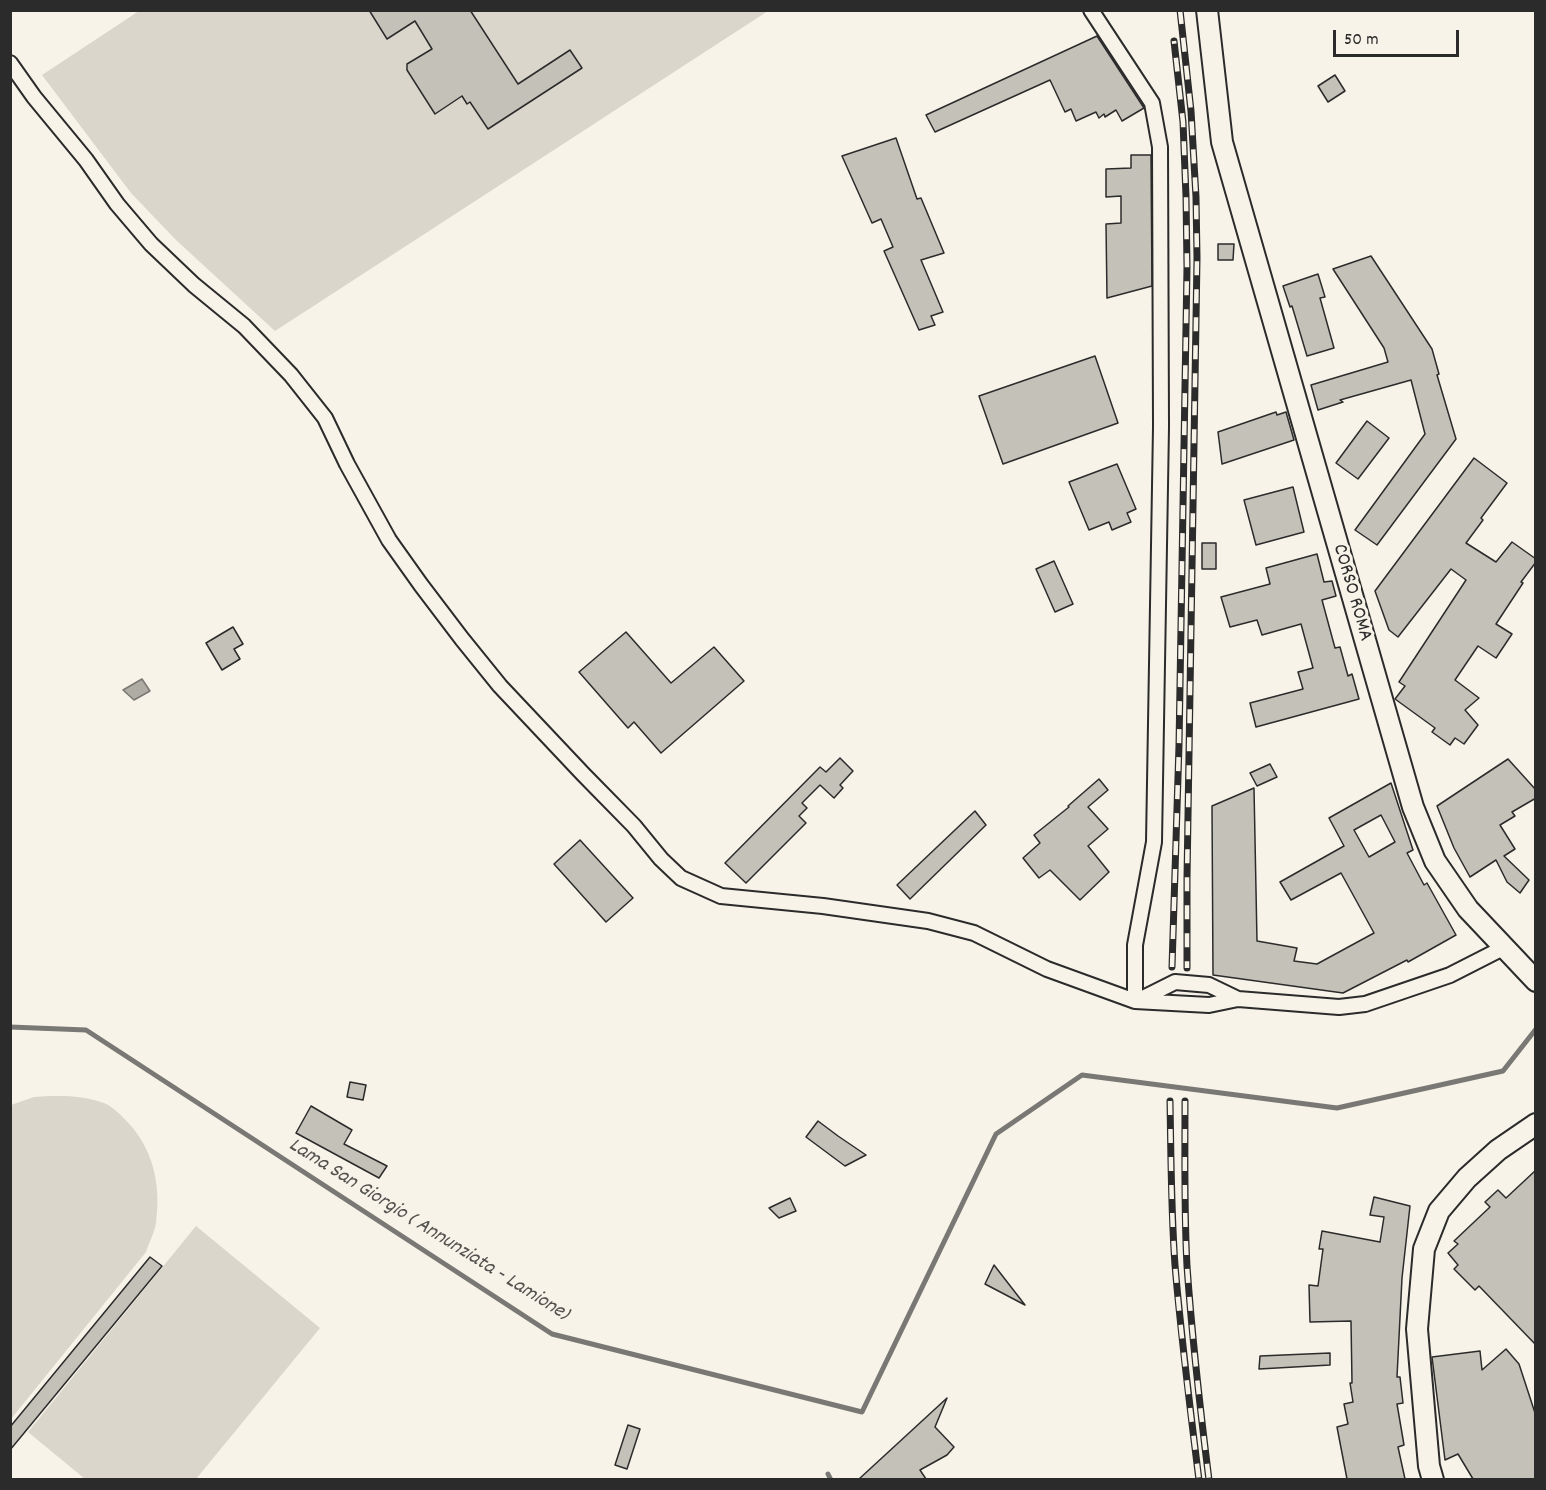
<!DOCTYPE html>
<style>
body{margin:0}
#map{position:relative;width:1546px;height:1490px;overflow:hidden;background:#f7f3e8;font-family:Dekko,sans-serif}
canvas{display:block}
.frame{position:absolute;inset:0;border:12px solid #2b2b2b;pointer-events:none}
.scale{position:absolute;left:1333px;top:30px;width:126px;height:27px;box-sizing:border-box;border:3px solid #2b2b2b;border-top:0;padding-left:8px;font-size:18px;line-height:21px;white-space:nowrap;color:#2b2b2b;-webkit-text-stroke:4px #f7f3e8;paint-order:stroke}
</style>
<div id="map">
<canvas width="1546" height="1490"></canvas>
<div class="frame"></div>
<div class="scale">50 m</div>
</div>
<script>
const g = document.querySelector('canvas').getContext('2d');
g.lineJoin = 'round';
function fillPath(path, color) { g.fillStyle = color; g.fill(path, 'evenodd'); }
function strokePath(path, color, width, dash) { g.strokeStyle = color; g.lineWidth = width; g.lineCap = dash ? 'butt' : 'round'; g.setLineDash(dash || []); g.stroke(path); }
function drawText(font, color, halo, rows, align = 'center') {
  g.font = font + ' Dekko,sans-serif'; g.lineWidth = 6; g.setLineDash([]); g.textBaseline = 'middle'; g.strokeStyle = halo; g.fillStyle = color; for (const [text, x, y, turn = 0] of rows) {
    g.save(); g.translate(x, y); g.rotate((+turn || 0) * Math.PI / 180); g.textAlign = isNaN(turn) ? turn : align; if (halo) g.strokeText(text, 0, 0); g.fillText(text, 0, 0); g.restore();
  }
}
const green = new Path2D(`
 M139 11H768L275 331 176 240 131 193 42 75Z
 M49 1096C70 1096 84 1096 104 1103 115 1108 124 1118 132 1127 154 1153 161 1188 156 1222 155 1232 149 1242 146 1252L11 1419V1105L34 1097Z
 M196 1226 320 1328 196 1479H85L28 1432Z`);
const water = new Path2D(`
 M142 679 150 691 134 700 123 690Z`);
const stream = new Path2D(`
 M10 1027 86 1030 552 1334 862 1412 996 1134 1082 1075 1337 1108 1503 1071 1536 1029
 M828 1474 831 1480`);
const building = new Path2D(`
 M369 10H470L518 84 570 50 582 68 488 129 470 102 467 104 462 96 435 114 407 70V64L432 49 415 21 387 39Z
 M1097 36 1144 108 1122 121 1116 110 1105 117 1104 114 1099 118 1096 112 1076 121 1071 109 1065 112 1050 80 935 132 926 115Z
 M1335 75 1345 91 1328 102 1318 86Z
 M896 138 917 199 921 198 944 253 921 260 943 312 931 316 935 325 919 330 884 251 893 247 881 219 872 223 842 156Z
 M1131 155H1151L1152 286 1107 298 1106 224 1121 223V196L1106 197V169L1131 168Z
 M1218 244H1234L1233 260H1218Z
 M1371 256 1432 349 1439 374 1437 375 1456 439 1377 545 1355 530 1425 434 1411 380 1340 400 1343 402 1318 410 1311 385 1388 362 1384 348 1333 269Z
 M1318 274 1325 297 1320 298 1334 348 1307 356 1292 306 1290 307 1283 286Z
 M1095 356 1118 423 1003 464 979 396Z
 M1276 412 1277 415 1286 412 1294 440 1222 464 1218 432Z
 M1367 421 1389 438 1358 479 1336 463Z
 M1474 458 1507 483 1481 518 1483 520 1466 543 1496 562 1512 542 1536 559V562L1521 582 1523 583 1496 624 1512 634 1496 658 1478 646 1455 680 1479 698 1465 710 1478 725 1464 744 1455 738 1450 745 1432 732 1435 728 1395 699 1405 686 1399 682 1466 580 1451 569 1398 637 1389 630 1375 591Z
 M1117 464 1136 509 1127 513 1131 522 1112 530 1109 522 1089 530 1069 482Z
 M1293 487 1304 532 1256 545 1244 500Z
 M1202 543H1216V569H1202Z
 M1317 554 1324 582 1332 581 1336 596 1322 600 1335 648 1340 647 1348 676 1352 674 1359 699 1256 727 1250 703 1303 689 1298 672 1313 668 1301 624 1262 635 1257 620 1230 627 1221 597 1270 584 1266 568Z
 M1054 561 1073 604 1055 612 1036 569Z
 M233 627 243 644 234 649 240 659 222 670 206 643Z
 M626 632 671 683 714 647 744 681 661 753 634 722 628 728 579 672Z
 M840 758 853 771 840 785 843 788 834 798 820 785 802 803 807 808 799 816 806 823 746 883 725 863 820 767 826 772Z
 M1508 759 1536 790V798L1512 812 1515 816 1500 825 1515 849 1504 856 1529 880 1520 893 1507 882 1496 860 1470 877 1454 848 1437 806Z
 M1270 764 1277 777 1257 786 1250 773Z
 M1099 779 1108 790 1088 807 1108 829 1088 846 1109 872 1080 900 1050 870 1039 878 1023 858 1040 843 1034 835 1069 807 1068 806Z
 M1391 783 1413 850 1407 853 1424 885 1427 883 1456 935 1408 962 1407 960 1343 993 1213 975 1212 806 1254 788 1257 941 1297 948 1294 961 1317 964 1374 933 1341 873 1291 900 1280 882 1344 846 1329 818ZM1381 815 1395 842 1369 857 1354 830Z
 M975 811 986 825 910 899 897 885Z
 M580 840 633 898 606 922 554 864Z
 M350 1082 366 1085 363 1100 347 1097Z
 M311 1106 352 1130 344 1144 387 1166 379 1178 296 1133Z
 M818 1121 838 1136 866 1155 845 1166 806 1137Z
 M1536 1170V1345L1479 1286 1475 1290 1454 1269 1458 1265 1448 1253 1458 1244 1454 1241 1490 1207 1485 1202 1498 1190 1506 1198Z
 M1374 1197 1410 1206 1402 1278 1397 1377H1400L1403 1403 1397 1404 1404 1445 1398 1447 1405 1479H1347L1337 1427 1348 1424 1344 1404 1353 1402 1350 1383H1352L1351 1321 1310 1322 1309 1285 1318 1286 1323 1249H1319L1322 1231 1380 1242 1384 1217 1370 1215Z
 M790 1198 796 1211 779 1218 769 1208Z
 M150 1257 162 1266 10 1450V1427Z
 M994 1265 1025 1305 985 1284Z
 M1506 1349 1519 1364 1536 1416V1479H1473L1458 1454 1445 1460 1432 1357 1480 1351 1482 1370Z
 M1330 1353V1365L1259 1369 1260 1356Z
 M947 1398 935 1427 954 1447 947 1455 920 1470 926 1479H859Z
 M628 1425 640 1429 627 1469 615 1465Z`);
const street = new Path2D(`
 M1091 10 1152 103 1160 147 1161 427 1154 842 1135 945V1001
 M10 63 34 97 86 160 117 204 151 244 194 285 244 326 291 375 325 418 347 464 389 540 421 585 462 639 500 686 583 774 634 826 661 859 681 878 721 896 823 906 928 921 974 933 1047 969 1135 1001 1209 1005 1238 999 1339 1007 1365 1004 1450 975 1503 948
 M1137 1001 1175 982 1209 985 1238 999`);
const secondary = new Path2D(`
 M1207 10 1222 142 1413 807 1435 861 1468 909 1536 981
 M1433 1480 1429 1466 1417 1329 1424 1249 1439 1211 1467 1178 1498 1150 1536 1124`);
const rail = new Path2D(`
 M1180 10 1191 111 1196 197 1197 258 1187 878V968
 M1172 967 1179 745 1187 267 1186 196 1183 122 1174 41
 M1170 1101C1171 1156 1171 1211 1175 1265 1181 1337 1190 1408 1199 1480
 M1185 1101C1185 1156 1184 1211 1187 1266 1192 1337 1200 1408 1209 1480`);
const streetNames = [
 ["CORSO ROMA",1351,593,74]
];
const waterNames = [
 ["Lama San Giorgio ( Annunziata - Lamione)",428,1231,32]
];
fillPath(green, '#dad6cc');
fillPath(water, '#afaca4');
strokePath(water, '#7a7874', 1.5);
strokePath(stream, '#7a7874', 5);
fillPath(building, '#c4c1b9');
strokePath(building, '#2b2b2b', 1.5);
strokePath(street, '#2b2b2b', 18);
strokePath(secondary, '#2b2b2b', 24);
strokePath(street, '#f7f3e8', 14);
strokePath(secondary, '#f7f3e8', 20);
strokePath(rail, '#2b2b2b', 7);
strokePath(rail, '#f7f3e8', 4.5, [14]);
drawText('20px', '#2b2b2b', '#f7f3e8', streetNames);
drawText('italic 21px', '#53524f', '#f7f3e8', waterNames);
</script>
